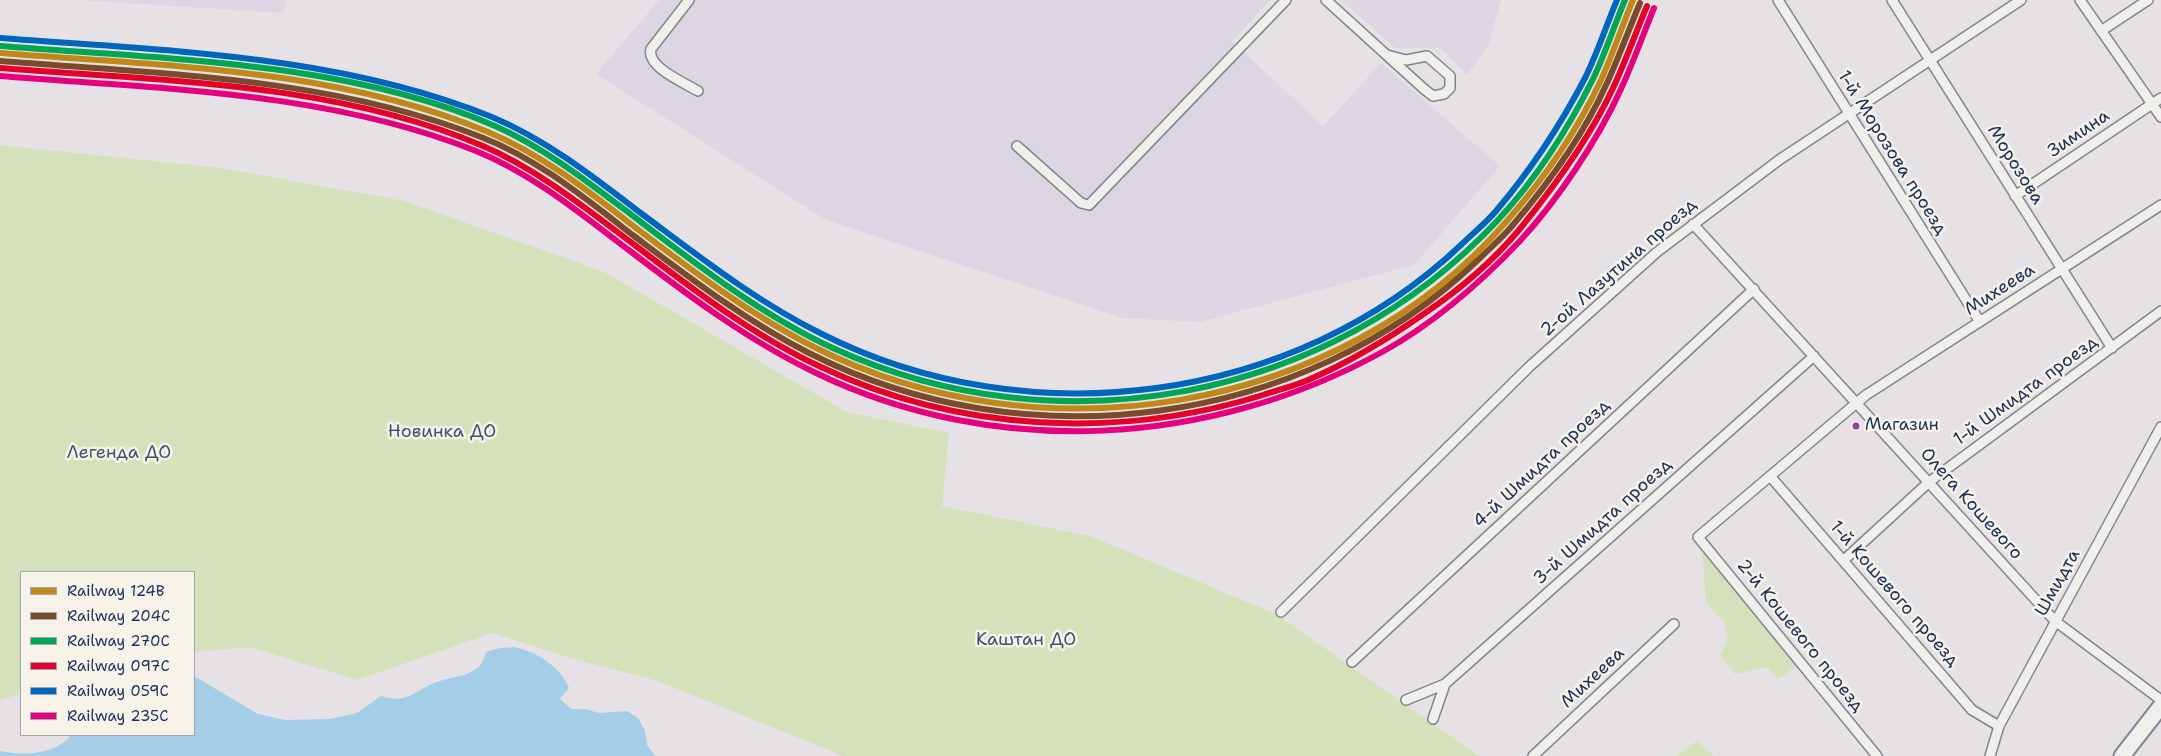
<!DOCTYPE html>
<meta charset="utf-8">
<style>
body{margin:0}
#map{position:relative;width:2161px;height:756px;overflow:hidden;background:#e6e1e5;font-family:"Shantell Sans",sans-serif}
canvas{display:block}
.legend{position:absolute;left:20px;top:571px;width:175px;height:165px;box-sizing:border-box;background:#f7f3e8;border:1px solid #9fa5b1;margin:0;padding:6px 9px;list-style:none;font-size:15px;color:#1b2f5e}
.legend li{display:flex;align-items:center;gap:10px;height:25px}
.legend b{width:25px;border:1px solid #9fa5b1}
</style>
<div id="map">
<canvas width="2161" height="756"></canvas>
<ul class="legend">
<li><b style="height:6px;background:#c08818"></b>Railway 124В</li>
<li><b style="height:6px;background:#7a4b2a"></b>Railway 204С</li>
<li><b style="height:6px;background:#00a651"></b>Railway 270С</li>
<li><b style="height:6px;background:#e4002b"></b>Railway 097С</li>
<li><b style="height:6px;background:#0065bd"></b>Railway 059С</li>
<li><b style="height:6px;background:#e5007d"></b>Railway 235С</li>
</ul>
</div>
<script>
const g = document.querySelector('canvas').getContext('2d');
g.lineJoin = 'round';
function fillPath(path, color) { g.fillStyle = color; g.fill(path, 'evenodd'); }
function strokePath(path, color, width, dash) { g.strokeStyle = color; g.lineWidth = width; g.lineCap = dash ? 'butt' : 'round'; g.setLineDash(dash || []); g.stroke(path); }
function drawText(font, color, halo, rows, align = 'center') {
  g.font = font + ' "Shantell Sans",sans-serif'; g.lineWidth = 5; g.setLineDash([]); g.textBaseline = 'middle'; g.strokeStyle = halo; g.fillStyle = color; for (const [text, x, y, turn = 0] of rows) {
    g.save(); g.translate(x, y); g.rotate((+turn || 0) * Math.PI / 180); g.textAlign = isNaN(turn) ? turn : align; if (halo) g.strokeText(text, 0, 0); g.fillText(text, 0, 0); g.restore();
  }
}
const built = new Path2D(`
 M78 0H286L283 13Z
 M659 0H1271L1232 41 1323 126 1381 63 1500 166 1414 265 1199 322 1122 318 826 220 596 74Z
 M1341 0H1501L1488 46 1467 75 1441 48H1395Z`);
const green = new Path2D(`
 M0 145 221 168 405 201 604 272 847 412 949 433 942 506 1090 536 1276 614 1479 756H843L658 681 567 657 492 633 357 680 250 647 194 652V572H21V694L0 700Z
 M1702 547 1797 665 1778 680 1767 667 1735 674 1720 656 1728 637 1724 622 1706 603Z
 M1697 741 1714 756H1676Z`);
const water = new Path2D(`
 M514 647C536 651 561 667 569 688L560 699 571 709H585L599 713 627 711 638 718 645 731 647 745 655 756H0V751C24 756 55 755 71 735H194V676L258 714 285 720 329 719 357 713 381 696C405 704 412 693 432 684 453 674 480 680 486 652L500 648Z`);
const minor = new Path2D(`
 M689 0 651 49C646 67 685 83 698 91
 M1326 0 1424 89 1433 96 1444 94 1450 88V76L1427 56 1406 60 1387 55
 M1778 0 1980 322
 M1892 0 2112 348
 M2080 0 2161 117
 M2101 31 2148 0
 M1017 146 1081 203 1089 205 1286 0
 M2015 196 2161 98
 M1693 224 2055 621 2161 700
 M1770 476 1972 710 1999 726
 M1844 560 1929 482 2161 311
 M1281 612 1529 367 1657 252 1779 160 2021 0
 M1352 662 1754 289
 M1406 700 1445 684 1814 356
 M1433 719 1445 684
 M1533 756 1674 624
 M1877 756 1698 537 1866 395 2161 205
 M1990 756 1999 726 2161 427`);
const trunk = new Path2D(`
 M2122 756 2161 706`);
const rail1 = new Path2D(`
 M0 53C163 66 335 68 488 132 541 154 587 190 632 225 690 269 749 314 814 347 1039 461 1338 415 1506 222 1543 180 1577 131 1601 80 1613 54 1622 26 1633 0`);
const rail2 = new Path2D(`
 M0 61C161 74 329 77 481 137 538 159 586 199 634 236 690 278 746 321 809 353 1025 463 1302 428 1478 260 1489 249 1502 238 1512 226 1549 183 1584 134 1607 83 1619 57 1629 29 1640 3`);
const rail3 = new Path2D(`
 M1 46C161 59 346 61 495 126 547 149 592 185 637 219 700 267 763 316 835 349 1059 451 1329 401 1498 220 1535 180 1568 129 1593 79 1605 54 1614 26 1625 0`);
const rail4 = new Path2D(`
 M0 68C160 81 333 82 483 146 539 170 588 210 636 246 695 291 754 336 821 367 958 432 1119 440 1263 395 1278 390 1294 386 1308 380 1350 362 1388 339 1425 313 1459 290 1492 262 1519 230 1555 186 1590 138 1614 86 1626 60 1636 32 1647 6`);
const rail5 = new Path2D(`
 M1 38C165 51 337 54 492 117 547 140 595 178 642 214 700 257 757 302 822 334 1028 438 1294 404 1462 244 1473 233 1486 223 1496 211 1530 171 1560 126 1585 78 1597 54 1606 26 1617 0`);
const rail6 = new Path2D(`
 M0 76C159 89 326 91 476 151 533 174 582 215 630 251 689 296 749 341 816 373 996 460 1211 447 1384 351 1434 323 1480 283 1519 242 1557 201 1598 140 1621 89 1633 63 1643 35 1654 8`);
const markers = [
 [1856,426,4.5,"#8e44ad"]
];
const busNames = [
 ["Магазин",1865,426]
];
const streetNames = [
 ["Зимина",2079,134,-34],
 ["1-й Морозова проезд",1892,153,58],
 ["Морозова",2015,165,58],
 ["2-ой Лазутина проезд",1619,268,-41],
 ["Михеева",2000,290,-33],
 ["1-й Шмидта проезд",2026,391,-36],
 ["4-й Шмидта проезд",1542,464,-43],
 ["Олега Кошевого",1971,504,48],
 ["3-й Шмидта проезд",1603,522,-42],
 ["Шмидта",2058,583,-61],
 ["1-й Кошевого проезд",1894,594,49],
 ["2-й Кошевого проезд",1800,636,51],
 ["Михеева",1593,678,-43]
];
const parkNames = [
 ["Новинка ДО",442,432],
 ["Легенда ДО",119,453],
 ["Каштан ДО",1026,640]
];
fillPath(built, '#dcd6e2');
fillPath(green, '#d5e1bb');
fillPath(water, '#a4cee7');
strokePath(minor, '#82848f', 12);
strokePath(trunk, '#82848f', 19);
strokePath(minor, '#f0efec', 9);
strokePath(trunk, '#f0efec', 15);
strokePath(rail1, '#c08818', 6);
strokePath(rail2, '#7a4b2a', 6);
strokePath(rail3, '#00a651', 6);
strokePath(rail4, '#e4002b', 6);
strokePath(rail5, '#0065bd', 6);
strokePath(rail6, '#e5007d', 6);
for (const [x, y, r, color] of markers) { const dot = new Path2D(); dot.arc(x, y, r, 0, 2 * Math.PI); g.fillStyle = color; g.fill(dot); strokePath(dot, '#f7f3e8', 2); }
drawText('17px', '#1b2f5e', '#f7f3e8', busNames, 'left');
drawText('18px', '#1b2f5e', '#f7f3e8', streetNames);
drawText('18px', '#3d536a', '#f7f3e8', parkNames);
</script>
